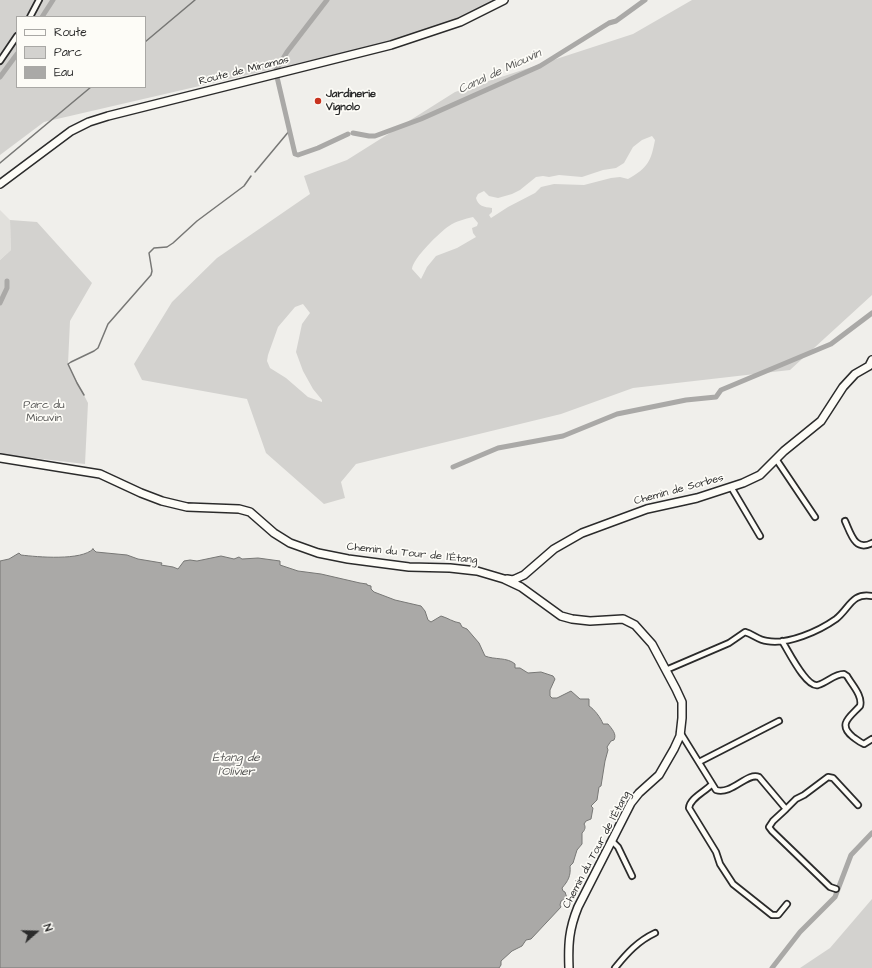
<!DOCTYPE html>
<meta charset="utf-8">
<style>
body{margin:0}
#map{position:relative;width:872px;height:968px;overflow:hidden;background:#f0efeb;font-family:"Architects Daughter",sans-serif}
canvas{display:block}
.legend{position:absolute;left:16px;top:16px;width:130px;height:72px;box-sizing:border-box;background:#fdfcf7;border:1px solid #a9a8a5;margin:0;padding:5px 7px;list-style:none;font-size:12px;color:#2b2b2b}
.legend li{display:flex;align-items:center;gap:8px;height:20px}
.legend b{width:20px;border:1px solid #a9a8a5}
.north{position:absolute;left:16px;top:912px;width:40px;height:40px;-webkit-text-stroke:3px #fdfcf7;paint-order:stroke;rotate:70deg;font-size:11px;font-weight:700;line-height:16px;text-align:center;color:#2b2b2b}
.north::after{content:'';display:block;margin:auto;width:14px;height:18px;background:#2b2b2b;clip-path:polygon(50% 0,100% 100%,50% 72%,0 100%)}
</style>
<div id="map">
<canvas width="872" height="968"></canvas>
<ul class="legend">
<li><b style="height:5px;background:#fdfcf7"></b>Route</li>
<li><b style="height:11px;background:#d3d2cf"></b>Parc</li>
<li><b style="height:11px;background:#aaa9a7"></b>Eau</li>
</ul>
<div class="north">N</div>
</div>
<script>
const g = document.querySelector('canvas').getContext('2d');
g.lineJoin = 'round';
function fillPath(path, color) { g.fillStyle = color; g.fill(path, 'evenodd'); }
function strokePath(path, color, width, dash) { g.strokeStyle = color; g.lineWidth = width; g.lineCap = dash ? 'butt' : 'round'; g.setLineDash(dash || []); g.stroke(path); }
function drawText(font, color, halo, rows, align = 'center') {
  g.font = font + ' "Architects Daughter",sans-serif'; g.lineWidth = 3.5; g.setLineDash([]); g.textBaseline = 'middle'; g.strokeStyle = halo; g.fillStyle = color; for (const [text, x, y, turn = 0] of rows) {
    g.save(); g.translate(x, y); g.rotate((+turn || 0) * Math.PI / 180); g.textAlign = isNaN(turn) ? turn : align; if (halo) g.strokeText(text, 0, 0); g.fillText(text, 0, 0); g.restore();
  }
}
const built = new Path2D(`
 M0 210 10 220 11 250 0 260Z`);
const green = new Path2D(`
 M0 0H497L450 28 44 122 0 155ZM17 17H145V87H17Z
 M692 0H872V295L790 370 633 388 561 414 356 464 341 482 345 498 324 504 266 453 247 399 142 380 134 364 172 302 217 258 310 194 304 176 347 160 455 92 633 34ZM652 136 655 140C651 161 648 168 628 179L620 177 611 178 584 185 554 184 541 187 535 193 508 207 491 218 489 215 492 212V208C484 207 478 206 476 198L478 194 484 191 489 196 498 198 512 194 520 190 536 177 543 176 549 177 559 175 582 177 603 170 616 168 624 163 633 147 642 140ZM473 217 478 223 477 226 472 228 473 233 476 237 457 248 436 256 427 267 421 279 412 269C413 258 440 232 449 226 456 221 465 219 473 217ZM303 304 310 313 302 324 296 352 303 371 313 389 322 400V402L308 397 286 378 270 368 267 361 268 355 278 327 295 307Z
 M10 220 37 222 92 283 70 321 68 364 88 403 85 464 0 454V260L11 250Z
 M872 899V968H800L830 948Z`);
const water = new Path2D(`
 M93 549 96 552 127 555 138 559 162 563 161 565 173 567 178 569 184 561 190 560 197 561 221 556 234 559 239 557 242 559 258 558 280 561V565L298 571 321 574 360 583 367 584V585L371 586V589L374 592 395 600 421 606 425 611 428 620 431 622 441 616C448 618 453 622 460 623L462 627 467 629 479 643 485 656C495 660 507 657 515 664V668H520L528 673 541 672 553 676 555 679 550 690V696L552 698H557L571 691 580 699H589V706C594 709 601 718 603 724H608C612 729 617 734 614 740L611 741 607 747 608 750 605 761 601 786 599 787 597 800 591 806 593 808 591 819 586 821 584 824C586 827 585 830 582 833V844L577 850 573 863 570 866C571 876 568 881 562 888L563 891 565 892 567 898 561 901 560 905 561 907 531 939 526 940 522 946 512 951 501 961V965L499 968H0V561L9 559 19 553 21 555C37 557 82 561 93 549Z`);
const stream = new Path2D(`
 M145 42 195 0
 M0 163 91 87
 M255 172 290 130
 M84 395 77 383 68 364 71 362 94 351 98 348 108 324 151 275 152 271 149 253 154 248 167 247 173 243 197 221 244 186 251 176`);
const canal = new Path2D(`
 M42 17 53 0
 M276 70 287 52 327 0
 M0 77 17 54
 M277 77 295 154 298 155 318 148 348 134
 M353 133 369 136H375L421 119 540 66 609 23 616 21 645 0
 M0 303 7 288V281
 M453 467 498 448 563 436 617 414 686 400 716 397 721 390 831 344 872 313
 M772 968 800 932 835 897 851 855 872 833`);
const street = new Path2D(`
 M30 17 39 0
 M0 61 17 36
 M776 459 815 517
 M731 487 760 536
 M845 521C851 534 855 552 872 543
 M782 641C788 650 806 688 818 685 828 682 834 674 844 674L847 676C852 685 863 696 860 706 850 717 837 724 853 737 856 739 859 742 864 744L872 739
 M666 670 729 643 745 632C753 634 758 640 767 641 788 645 819 631 836 619 849 609 852 592 872 596
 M680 732 716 790C732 795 747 772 759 777L786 809 773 821 769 827 772 831 830 887 836 889
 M699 762 779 721
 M712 784C705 792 690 798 689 808L716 852 720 864 733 884 772 915H778L787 904
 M786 809 796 799 804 795 828 777 833 778 858 805
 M612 841 618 847 632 876
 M615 968C627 953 638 941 655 933`);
const secondary = new Path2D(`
 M0 184 71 131 89 122 108 116 391 45 460 22 504 0
 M0 458 100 474 141 493 162 501 187 507 239 509 250 512 274 533 290 543 318 553 348 559 409 567 450 568 477 571 504 579 521 587 561 616 572 619 590 621 623 619 635 625 652 644 676 689 682 702V718L680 736 674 749 659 775 639 793 631 803 578 907C569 929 568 944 569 968
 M507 579 513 580 524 575 554 549 582 533 647 509 697 498 743 483 760 475 784 451 821 421 843 387 855 374 869 366 872 360`);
const markers = [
 [318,101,4,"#c8321e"]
];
const streetNames = [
 ["Route de Miramas",244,71,-14],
 ["Chemin de Sorbes",679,490,-15],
 ["Chemin du Tour de l'Étang",412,554,6],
 ["Chemin du Tour de l'Étang",597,850,-62]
];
const poiNames = [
 ["Jardinerie",326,95],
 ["Vignolo",326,108]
];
const parkNames = [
 ["Parc du",44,406],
 ["Miouvin",44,419]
];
const waterNames = [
 ["Canal de Miouvin",500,72,-25],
 ["Étang de",236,758],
 ["l'Olivier",236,772]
];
fillPath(built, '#e1e0dc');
fillPath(green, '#d3d2cf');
fillPath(water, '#aaa9a7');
strokePath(water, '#777775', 1);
strokePath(stream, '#777775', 1.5);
strokePath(canal, '#aaa9a7', 5);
strokePath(street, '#2b2b2b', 8);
strokePath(secondary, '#2b2b2b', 10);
strokePath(street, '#fdfcf7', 4.5);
strokePath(secondary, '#fdfcf7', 7);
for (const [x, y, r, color] of markers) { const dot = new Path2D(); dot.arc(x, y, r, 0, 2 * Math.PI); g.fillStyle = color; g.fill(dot); strokePath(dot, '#fdfcf7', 1.5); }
drawText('11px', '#2b2b2b', '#fdfcf7', streetNames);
drawText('bold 11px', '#2b2b2b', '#fdfcf7', poiNames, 'left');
drawText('11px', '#555554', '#fdfcf7', parkNames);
drawText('italic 12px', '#575756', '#fdfcf7', waterNames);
</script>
